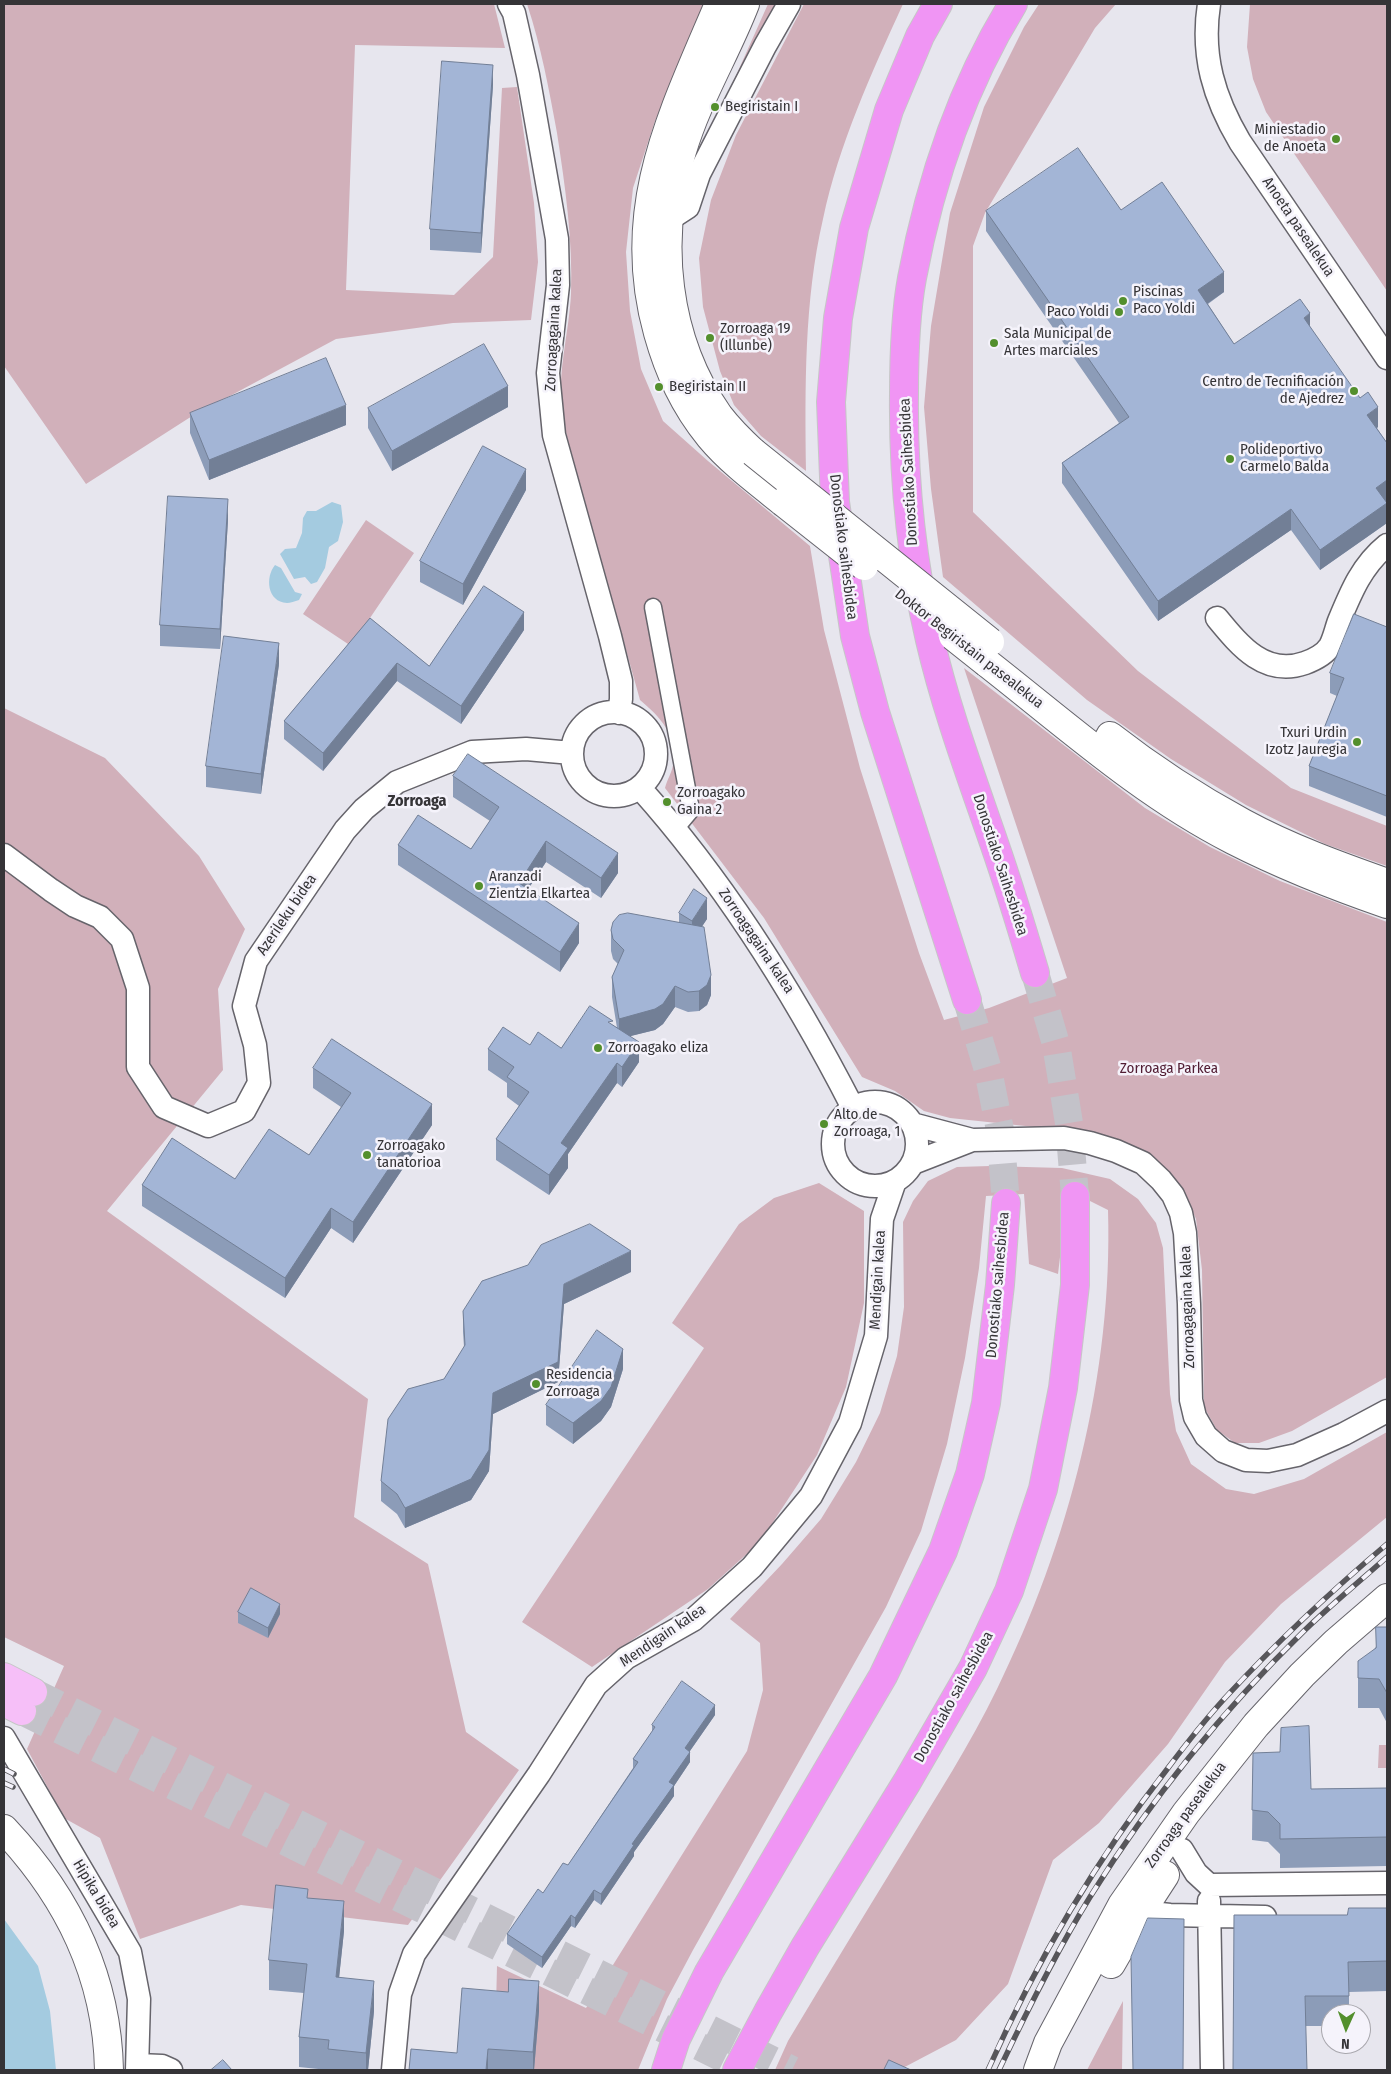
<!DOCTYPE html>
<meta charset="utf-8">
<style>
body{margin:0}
#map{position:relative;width:1391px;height:2074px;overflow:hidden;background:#e7e6ee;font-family:"Fira Sans Condensed",sans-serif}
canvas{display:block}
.frame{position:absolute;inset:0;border:5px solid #353437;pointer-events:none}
.north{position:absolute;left:1321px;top:2004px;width:50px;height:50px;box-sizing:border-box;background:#f5f3fb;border:1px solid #a8a7ad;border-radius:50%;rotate:182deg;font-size:14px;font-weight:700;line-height:20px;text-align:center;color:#353437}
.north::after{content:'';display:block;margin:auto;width:18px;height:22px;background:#538f2d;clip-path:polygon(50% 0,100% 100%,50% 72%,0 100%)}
</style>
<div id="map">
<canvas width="1391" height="2074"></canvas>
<div class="frame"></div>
<div class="north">N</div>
</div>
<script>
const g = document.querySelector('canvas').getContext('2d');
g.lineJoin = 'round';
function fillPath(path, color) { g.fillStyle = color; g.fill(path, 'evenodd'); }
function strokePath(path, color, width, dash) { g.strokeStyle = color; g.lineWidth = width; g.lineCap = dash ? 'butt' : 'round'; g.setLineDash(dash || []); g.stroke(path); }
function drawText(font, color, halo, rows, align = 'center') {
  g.font = font + ' "Fira Sans Condensed",sans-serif'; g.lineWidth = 5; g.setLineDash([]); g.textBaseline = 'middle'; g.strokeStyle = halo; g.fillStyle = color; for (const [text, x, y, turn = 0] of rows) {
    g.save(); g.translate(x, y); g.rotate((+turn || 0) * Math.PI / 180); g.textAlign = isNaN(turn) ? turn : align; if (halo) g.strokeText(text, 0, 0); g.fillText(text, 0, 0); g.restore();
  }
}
const green = new Path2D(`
 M4 4H494L505 48 355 45 346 290 454 295 493 257 502 88 517 87 534 203 538 262 531 320 453 323 336 339 189 418 86 484 4 366Z
 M527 4H706L655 121 633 188 626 252 630 311 641 369 663 421 708 461 810 546 824 630 860 768 919 953 944 1020 989 1008 1067 978 964 668 1145 808 1210 847 1280 881 1387 922V1377L1292 1431 1259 1443H1235L1217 1430 1204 1407 1202 1270 1196 1219 1186 1196 1174 1180 1082 1132 950 1118 924 1111 895 1091 862 1077 764 918 665 788C667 780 672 772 673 765 678 735 660 717 640 700L568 441C566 431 563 421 562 411 557 373 569 333 571 294 573 240 565 185 557 133 549 89 541 46 527 4Z
 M768 4H780L722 107Z
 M804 4H903C871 74 839 144 823 219 804 301 805 388 806 471L761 436 734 405 720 371 703 307 699 258 711 200 736 135Z
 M1039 4H1116L1095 28 985 213 973 246V512L1138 671 1291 788 1387 826V866L1325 844 1246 805 1171 759 1087 700 943 577 931 489 924 407 931 326 950 213 984 107 1024 27Z
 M1250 4H1387V291L1266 112 1253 79 1247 47Z
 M366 520 414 553 351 646 303 614Z
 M4 708 105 758 199 856 245 929 218 989 223 1070 107 1211 368 1399 354 1517 428 1564 466 1732 519 1770 408 1925 241 1905 140 1939 100 1838 64 1818 27 1749 64 1666 4 1637Z
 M990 1166 1062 1168 1110 1179 1138 1199 1156 1223 1163 1248 1170 1394 1176 1431 1191 1464 1226 1489 1254 1494 1304 1479 1387 1432V1517L1281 1604 1225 1662 1168 1744 1099 1823 1053 1860 1008 1984 956 2040 899 2070H775L788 2041C826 1977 865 1914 904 1850 936 1797 970 1745 997 1689 1069 1543 1113 1374 1108 1210L1086 1199 1067 1198 1058 1274 1029 1264 1024 1194 986 1196 979 1268 965 1358 947 1444 921 1531 886 1607 693 1950 667 1999 638 2070H529L496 2007 497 1966 586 2008 747 1751 763 1690 760 1643 730 1619 782 1564 821 1519 856 1462 880 1413 897 1356 904 1307 903 1222 913 1201 928 1181 957 1167Z
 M819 1183 864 1211V1303L846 1387 817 1455 760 1542 708 1589 592 1667 522 1622 704 1348 672 1323 739 1224 774 1198Z
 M1379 1745H1387V1768H1378Z
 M1123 2001 1122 2070H1087Z`);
const water = new Path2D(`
 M332 502 341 505 343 522 338 541 329 547 325 568 317 582 311 584 305 577 294 579 280 554 285 549 296 548 302 533 303 518 307 511H316Z
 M275 565 281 568 295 592 302 594 299 600C295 601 290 603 287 603 267 602 265 577 275 565Z
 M4 1919 38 1966 50 2011 56 2070H4Z`);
const primaryTunnel = new Path2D(`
 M33 1692 792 2070
 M22 1711 747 2070`);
const motorwayTunnel = new Path2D(`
 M1035 973 1056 1044 1069 1123 1075 1196
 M967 1000 988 1070 1000 1130 1006 1203`);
const pedestrian = new Path2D(`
 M653 607 691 810 676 828`);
const minor = new Path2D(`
 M509 4 514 13 528 75 557 239 558 285 548 373 554 435 610 636 621 681V699L619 713
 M1209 4C1201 56 1214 98 1240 142L1387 358
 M668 220 688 207 699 174 765 46 789 4
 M1217 618C1240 646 1265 677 1305 663 1313 660 1325 654 1330 646 1334 639 1336 629 1339 621 1351 592 1362 565 1387 545
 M572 754a42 42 0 1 1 84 0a42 42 0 1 1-84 0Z
 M640 788C726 884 794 993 853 1108
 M4 855 51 890 75 906 100 917 122 939 138 988V1067L164 1107 208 1126 244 1111 259 1083 255 1045 244 1006 256 961 345 830 364 809 397 782 472 752 526 749 572 753
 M833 1144a42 42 0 1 1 84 0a42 42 0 1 1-84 0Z
 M912 1124 972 1140 1064 1138 1090 1143 1116 1151 1143 1163 1161 1180 1173 1195 1181 1213 1185 1233 1189 1304 1191 1400 1195 1417 1206 1436 1223 1451 1246 1460 1268 1461 1297 1455 1344 1434 1387 1411
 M913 1163 972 1140
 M4 1738 130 1952 139 1999 137 2070
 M1182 1850 1196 1873 1209 1885 1387 1883
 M1209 1901 1212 2070
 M1141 1912 1170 1915 1265 1917
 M138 2065 162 2066 171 2070
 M393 2070 400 1994 414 1954 539 1774 596 1685 626 1658 693 1620 752 1567 811 1496 850 1423 876 1336 882 1219 895 1181`);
const secondary = new Path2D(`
 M719 4C672 115 623 209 658 333 669 372 684 405 710 437 730 461 758 482 783 502
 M745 4C726 53 697 100 682 151 655 240 665 339 719 416 729 429 741 441 753 452
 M987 663C1065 724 1144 795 1233 840 1282 865 1335 886 1387 904
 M1110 736C1151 768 1197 798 1243 823 1289 848 1339 866 1387 883
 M4 1829C68 1897 107 1975 109 2070
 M1111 1964 1141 1912 1165 1875
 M1038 2070 1048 2043 1122 1905 1186 1813 1256 1725 1302 1675 1336 1642 1387 1598`);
const primary = new Path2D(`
 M4 1677 33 1692
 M4 1702 22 1711`);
const motorway = new Path2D(`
 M938 4 920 36 889 110 854 228 838 318 831 402 835 502 855 636 875 712 967 1000
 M1013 4C962 87 930 182 912 278 905 316 904 355 904 394 903 477 911 559 930 640 946 709 971 776 994 843 1009 886 1022 929 1035 973
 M666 2070 676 2039 709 1972 883 1676 943 1551 970 1474 986 1403 1000 1285 1006 1203
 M737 2070 768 2012 805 1947 907 1782 973 1668 1009 1591 1043 1489 1063 1388 1075 1285V1196`);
const rail = new Path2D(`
 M4 1769 14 1774
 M4 1783 13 1787
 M988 2070C1036 1962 1095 1861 1168 1768 1186 1744 1205 1720 1225 1698 1276 1643 1330 1592 1387 1544
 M999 2070C1027 2011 1056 1952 1090 1897 1151 1799 1223 1710 1305 1630 1331 1605 1360 1581 1387 1557`);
const secondaryBridge = new Path2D(`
 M753 452 990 642
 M783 502 864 566
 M953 636 987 663`);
const wall = new Path2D(`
 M493 85 481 253 430 250V229Z
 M1121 210 1224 292 1208 304 1234 344 1310 327 1378 427 1377 428 1387 443V501L1386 502 1387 523 1320 570 1291 530 1158 621 1062 483V463L1119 423 986 231V211Z
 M508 407 392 471 368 428V408Z
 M190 413 346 425 209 480 190 433Z
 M526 490 463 605 420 582V561Z
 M228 520 220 649 160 646V625Z
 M370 618 429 666 524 630 461 724 397 681 323 771 284 739V721Z
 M1387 627V817L1309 786V766L1337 696 1330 693V673Z
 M279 664 261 794 206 787V766Z
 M453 776 618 873 601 898 546 862 528 889 579 943 560 972 398 865V845L471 849 490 821 453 797Z
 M679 913 707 919 702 926 711 995 707 1005 699 1011 688 1012 675 1007 663 1024 655 1030 630 1036 639 1062 622 1087 617 1083 568 1154V1168L549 1195 496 1160V1139L519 1106 507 1097V1083L488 1070V1049L530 1045 561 1048 613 1025 617 1028 612 997V977L618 964 613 959 611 951V930L679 922Z
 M313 1068 432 1125 353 1243 331 1228 285 1298 142 1206V1185L235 1179 309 1155 341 1107 313 1088Z
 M631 1272 564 1304 558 1382 493 1414 489 1471 471 1500 405 1528 397 1514 381 1501V1481L464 1347 463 1332V1311Z
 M623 1369 611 1407 601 1421 573 1444 546 1425V1405Z
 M238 1612 280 1614 268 1638 238 1623Z
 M1387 1627V1723L1379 1708H1358V1678Z
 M715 1715 690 1751V1762L674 1786V1796L634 1852V1856L601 1905 594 1900 575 1928 571 1926 542 1968 507 1944V1934L568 1865 633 1768V1759L652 1732V1725Z
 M1253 1753 1311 1789 1387 1788V1866L1280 1868V1854L1268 1842 1252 1840Z
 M308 1898 344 1931 339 1977 374 2011 368 2070H328L299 2067V2037L304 1993 269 1990V1960Z
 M1387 1908V1991L1349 1992V2014H1331V2026H1306L1233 2070 1347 1915Z
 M508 1992 539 2011 534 2070H409L457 2053Z`);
const shadedWall = new Path2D(`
 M493 65V85L481 253V233Z
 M1224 272V292L1198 310V290Z
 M1310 313V334L1304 318Z
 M508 386V407L392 471V451Z
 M346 405V425L209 480V460Z
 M1378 407V427L1367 435V415Z
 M526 469V490L463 605V584Z
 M1387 480V501L1376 508V488Z
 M228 499V520L220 649V629Z
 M1387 503V523L1320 570V550Z
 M1291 509V530L1158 621V601Z
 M524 612V630L461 724V706Z
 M279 643V664L261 794V774Z
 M397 663V681L323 771V753Z
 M546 841V862L519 903V883Z
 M618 853V873L601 898V878Z
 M707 898V919L692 942V921Z
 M579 923V943L560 972V952Z
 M711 975V995L707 1005 699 1011V991Z
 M675 986V1007L663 1024 655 1030 619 1039V1019Z
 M639 1042V1062L622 1087V1067Z
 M617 1063V1083L568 1154V1168L549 1195V1175L561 1143Z
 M432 1104V1125L353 1243V1222Z
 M331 1208V1228L285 1298V1278Z
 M631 1251V1272L564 1304 558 1382 493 1414 489 1471 471 1500 405 1528V1508L493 1393 564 1284Z
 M623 1349V1369L611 1407 601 1421 573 1444V1423Z
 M280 1604V1614L268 1638V1628Z
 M715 1705V1715L685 1758V1748Z
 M690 1752V1762L674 1786V1796L634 1852V1856L601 1905V1894L632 1844 669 1782Z
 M594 1890V1900L575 1928V1918Z
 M344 1901V1931L336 2007V1977Z
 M571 1915V1926L542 1968V1957Z
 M374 1981V2011L368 2070H366V2053Z
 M539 1981V2011L534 2070H533V2052Z
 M488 2049V2070H486Z`);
const building = new Path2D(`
 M442 61 493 65 481 233 430 229Z
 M1078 148 1121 210 1162 182 1224 272 1198 290 1234 344 1300 299 1310 313 1304 318 1360 398 1368 392 1378 407 1367 415 1387 443V480L1376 488 1387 503 1320 550 1291 509 1158 601 1062 463 1129 417 986 211Z
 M484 344 508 386 392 451 368 408Z
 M326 358 346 405 209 460 190 413Z
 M483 446 526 469 463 584 420 561Z
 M168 496 228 499 220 629 160 625Z
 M484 586 524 612 461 706 397 663 323 753 284 721 370 618 429 666Z
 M1354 614 1387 627V796L1309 766 1344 678 1330 673Z
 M224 636 279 643 261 774 206 766Z
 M468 754 618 853 601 878 546 841 519 883 579 923 560 952 398 845 418 815 471 849 499 807 453 776Z
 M694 889 707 898 692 921 679 913Z
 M628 913 704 927 711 975 707 985 699 991 688 992 675 986 663 1004 655 1009 619 1019 612 977 624 950 613 939 611 930 613 922 619 915Z
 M590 1006 613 1021 608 1022 639 1042 622 1067 617 1063 561 1143 568 1148 549 1175 496 1139 529 1092 507 1077 514 1067 488 1049 503 1027 530 1045 538 1032 561 1048Z
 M332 1039 432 1104 353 1222 331 1208 285 1278 142 1185 172 1138 235 1179 269 1129 309 1155 351 1093 313 1068Z
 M590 1224 631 1251 564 1284 558 1362 493 1393 489 1450 471 1479 405 1508 397 1494 381 1481 388 1419 408 1389 444 1379 465 1345 463 1311 482 1281 528 1265 541 1245Z
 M597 1330 623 1349 611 1387 601 1401 573 1423 546 1405Z
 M251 1588 280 1604 268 1628 238 1612Z
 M1376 1627H1387V1693L1379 1679 1358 1678V1661L1376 1648Z
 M682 1681 715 1705 685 1748 690 1752 669 1782 674 1785 632 1844 634 1845 601 1894 594 1890 575 1918 571 1915 542 1957 507 1934 538 1889 543 1893 563 1863 568 1865 638 1762 633 1759 655 1727 652 1725Z
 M1309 1726 1311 1789 1387 1788V1837L1280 1839V1824L1268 1812 1252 1810 1253 1753 1280 1752 1281 1728Z
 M276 1885 308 1889 307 1898 344 1901 336 1977 374 1981 366 2053 328 2049 329 2040 299 2037 307 1964 269 1960Z
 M1349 1908H1387V1961L1348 1962 1349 1996H1305L1307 2070H1233L1234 1915H1347Z
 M1148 1918 1184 1919 1183 2070H1133L1131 1957Z
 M509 1979 539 1981 533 2052 488 2049 486 2070H409L411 2049 457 2053 462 1988 508 1992Z
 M223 2060 232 2070H211Z
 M889 2060 911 2070H884Z`);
const markers = [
 [715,107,5,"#538f2d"],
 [1336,139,5,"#538f2d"],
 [1123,301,5,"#538f2d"],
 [1119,312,5,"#538f2d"],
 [710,338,5,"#538f2d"],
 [994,343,5,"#538f2d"],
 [659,387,5,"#538f2d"],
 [1354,391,5,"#538f2d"],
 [1230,459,5,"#538f2d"],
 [1357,742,5,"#538f2d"],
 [667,802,5,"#538f2d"],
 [479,886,5,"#538f2d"],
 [598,1048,5,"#538f2d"],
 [824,1124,5,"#538f2d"],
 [367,1155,5,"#538f2d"],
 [536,1384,5,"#538f2d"]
];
const poiNames = [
 ["Begiristain I",725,107],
 ["Miniestadio",1326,130,"right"],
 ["de Anoeta",1326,147,"right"],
 ["Piscinas",1133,292],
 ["Paco Yoldi",1133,309],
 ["Paco Yoldi",1109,312,"right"],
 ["Zorroaga 19",720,329],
 ["(Illunbe)",720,346],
 ["Sala Municipal de",1004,334],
 ["Artes marciales",1004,351],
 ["Centro de Tecnificación",1344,382,"right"],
 ["de Ajedrez",1344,399,"right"],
 ["Begiristain II",669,387],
 ["Polideportivo",1240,450],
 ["Carmelo Balda",1240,467],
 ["Txuri Urdin",1347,733,"right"],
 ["Izotz Jauregia",1347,750,"right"],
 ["Zorroagako",677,793],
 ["Gaina 2",677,810],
 ["Aranzadi",489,877],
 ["Zientzia Elkartea",489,894],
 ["Zorroagako eliza",608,1048],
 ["Alto de",834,1115],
 ["Zorroaga, 1",834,1132],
 ["Zorroagako",377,1146],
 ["tanatorioa",377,1163],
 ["Residencia",546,1375],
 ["Zorroaga",546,1392]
];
const streetNames = [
 ["Anoeta pasealekua",1298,227,56],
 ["Zorroagagaina kalea",554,330,-87],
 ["Donostiako Saihesbidea",909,472,-93],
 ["Donostiako saihesbidea",843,547,83],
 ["Doktor Begiristain pasealekua",969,649,38],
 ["Donostiako Saihesbidea",1000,865,72],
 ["Azerileku bidea",287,915,-56],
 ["Zorroagagaina kalea",756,941,56],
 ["Mendigain kalea",878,1280,-87],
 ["Donostiako saihesbidea",998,1285,-85],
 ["Zorroagagaina kalea",1188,1307,-92],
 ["Mendigain kalea",663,1636,-34],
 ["Donostiako saihesbidea",954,1697,-61],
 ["Zorroaga pasealekua",1186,1815,-54],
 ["Hipika bidea",96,1894,59]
];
const parkNames = [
 ["Zorroaga Parkea",1169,1069]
];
const neighbourhoodNames = [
 ["Zorroaga",417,802]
];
fillPath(green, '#d1b0ba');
fillPath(water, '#a4cbe0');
strokePath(primaryTunnel, '#c3c2c9', 28, [28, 14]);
strokePath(motorwayTunnel, '#c3c2c9', 28, [28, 14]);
strokePath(pedestrian, '#66646b', 19);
strokePath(minor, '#66646b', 25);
strokePath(secondary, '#66646b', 30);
strokePath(primary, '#c6c6c7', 30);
strokePath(motorway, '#c6c6c7', 30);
strokePath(pedestrian, '#fff', 16);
strokePath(minor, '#fff', 22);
strokePath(secondary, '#fff', 28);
strokePath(primary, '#f6bff8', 28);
strokePath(motorway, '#f095f4', 28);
strokePath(rail, '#57565a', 5.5);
strokePath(rail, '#f5f3fb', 4, [11]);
strokePath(secondaryBridge, '#66646b', 30, []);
strokePath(secondaryBridge, '#fff', 28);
fillPath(wall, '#8c9cb8');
fillPath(shadedWall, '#727f96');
fillPath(building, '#a3b5d6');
strokePath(building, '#727f96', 1);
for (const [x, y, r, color] of markers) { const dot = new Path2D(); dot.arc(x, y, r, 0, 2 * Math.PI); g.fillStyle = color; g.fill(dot); strokePath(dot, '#f5f3fb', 2); }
drawText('15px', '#353437', '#f5f3fb', poiNames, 'left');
drawText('15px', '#353437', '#f5f3fb', streetNames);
drawText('15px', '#511d33', '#f5f3fb', parkNames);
drawText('bold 16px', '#353437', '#f5f3fb', neighbourhoodNames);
</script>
